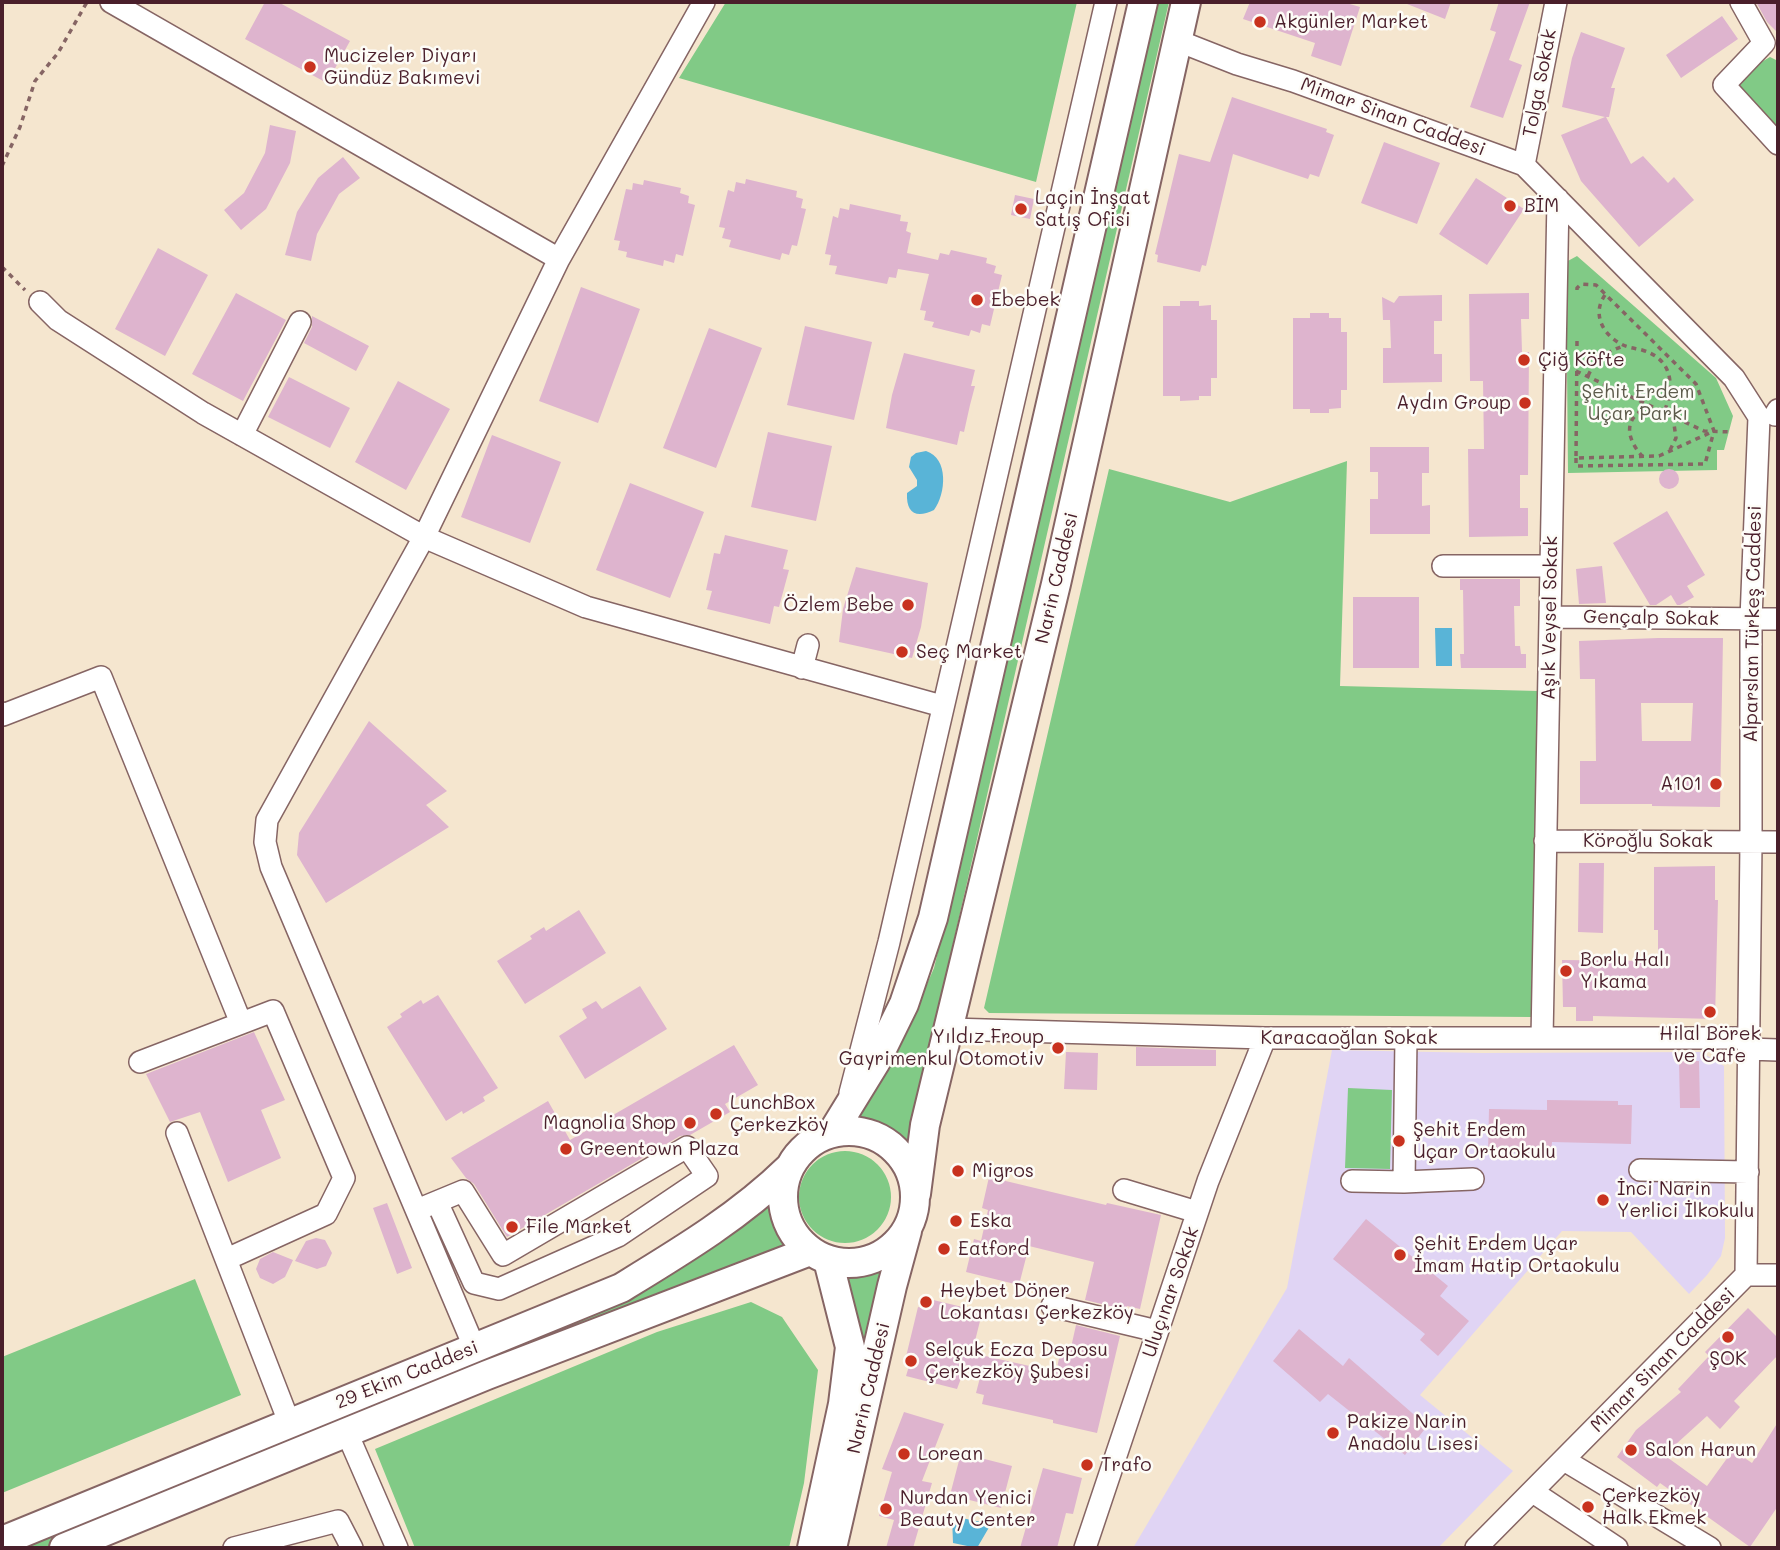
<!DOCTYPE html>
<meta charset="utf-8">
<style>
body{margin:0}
#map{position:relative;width:1780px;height:1550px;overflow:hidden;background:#f5e6cf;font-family:Mali,sans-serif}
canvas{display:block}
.frame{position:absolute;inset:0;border:4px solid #4a1f2b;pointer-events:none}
</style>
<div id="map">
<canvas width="1780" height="1550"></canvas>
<div class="frame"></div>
</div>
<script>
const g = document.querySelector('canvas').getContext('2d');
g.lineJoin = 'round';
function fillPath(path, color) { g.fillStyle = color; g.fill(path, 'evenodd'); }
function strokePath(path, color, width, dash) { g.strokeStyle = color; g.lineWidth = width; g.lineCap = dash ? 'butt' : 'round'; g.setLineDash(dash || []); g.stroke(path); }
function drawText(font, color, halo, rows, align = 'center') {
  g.font = font + ' Mali,sans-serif'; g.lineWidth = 5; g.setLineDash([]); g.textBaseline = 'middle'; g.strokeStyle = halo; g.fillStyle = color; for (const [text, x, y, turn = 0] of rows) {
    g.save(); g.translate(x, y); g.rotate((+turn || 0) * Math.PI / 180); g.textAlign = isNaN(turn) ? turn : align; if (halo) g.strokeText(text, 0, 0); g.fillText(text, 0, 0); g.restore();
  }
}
const built = new Path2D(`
 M1332 1050 1483 1053 1701 1052 1724 1066 1725 1238 1721 1256 1707 1275 1689 1294 1631 1232 1562 1231 1420 1395 1513 1471 1438 1548H1133L1287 1288Z`);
const green = new Path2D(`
 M726 2H1077L1036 182 679 78Z
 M1158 2H1169L927 1057 907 1142 901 1144 885 1132 856 1119 901 1044 934 968 1004 676Z
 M1770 57 1778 61V128L1736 84 1753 67Z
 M1577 256 1716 378 1733 416 1724 450H1717V470L1568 473 1566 262Z
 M1347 461 1340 686 1538 691 1531 1017 989 1013 984 1008 1109 469 1230 502Z
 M1348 1088 1392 1090 1390 1169 1345 1168Z
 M799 1197a46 46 0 1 1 92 0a46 46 0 1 1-92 0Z
 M777 1190 782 1223 799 1249 51 1548H2L624 1293Z
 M879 1265 880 1284 840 1464 858 1327 855 1311 842 1276Z
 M195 1279 241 1395 2 1493V1357Z
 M751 1302 782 1317 818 1370 804 1483 789 1548H415L375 1449 657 1332Z`);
const water = new Path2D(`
 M926 451C949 458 946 494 934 510 916 519 906 513 907 493L917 486V480L909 467 911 457 916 453Z
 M1435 628H1452V666H1436Z
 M952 1516 991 1524 977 1548 953 1543Z`);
const building = new Path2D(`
 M265 2H278L350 41 327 83 245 39Z
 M1250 2H1343L1360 7 1341 66 1311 56 1315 43 1243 19Z
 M1402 2H1451L1445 19Z
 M1499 2H1530L1509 60 1522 65 1503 118 1470 107 1496 32 1490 30Z
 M1756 2H1778V33L1767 22Z
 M1722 16 1738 39 1681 78 1666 55Z
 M1581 32 1625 48 1611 88H1615L1609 117H1606L1631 164 1643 156 1668 183 1674 177 1694 200 1639 247 1581 181 1561 135 1605 117 1562 107 1572 58Z
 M1232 97 1327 129 1326 132 1334 135 1319 177 1310 174 1308 179 1233 154 1206 266 1202 265 1200 272 1157 262 1158 255 1155 254 1179 154 1210 162Z
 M270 125 296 131 290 163 266 209 241 230 224 210 244 193 265 153Z
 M1384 142 1440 163 1417 224 1361 203Z
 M343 157 360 178 339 194 317 234 311 261 285 255 297 212 318 178Z
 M1476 178 1524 209 1487 265 1439 234Z
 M746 179 797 191 796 197 803 199 801 208 806 209 797 246 792 245 789 255 782 253 780 260 729 247 731 240 722 238 725 228 719 227 728 190 734 192 736 182 745 184Z
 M644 180 681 188 680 193 689 196 688 203 695 205 683 256 676 254 674 263 664 260 663 266 626 257 627 252 618 250 620 241 614 240 626 189 632 190 633 183 643 185Z
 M1015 195 1034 199 1030 219 1011 215Z
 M850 204 901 215 900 221 908 222 906 231 911 233 907 253 938 260 940 253 949 255 951 250 987 258 986 263 996 266 994 273 1002 275 990 326 982 324 980 333 971 330 969 336 932 327 934 322 924 320 926 311 920 310 929 274 898 269 896 278 889 277 887 284 835 274 837 266 829 265 831 255 825 254 833 216 838 218 840 208 849 210Z
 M158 248 208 275 165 356 115 329Z
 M581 287 640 309 598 423 539 401Z
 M236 293 286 320 243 401 192 374Z
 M1529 293V319H1521L1522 352H1529L1528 475H1520V508H1528V536L1469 537 1468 449H1484L1483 381H1470L1469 294Z
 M1442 295V321H1434V354H1442V382L1383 383V348H1391L1390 320H1383L1382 297 1394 303 1399 296Z
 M1180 301H1199V306L1211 305V320H1217V378H1211V396H1199V400L1180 401V396H1163V306H1180Z
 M1310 313H1329V318H1341V332H1347V390H1341V408L1329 409V413H1310V409H1293V318H1310Z
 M312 316 369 346 356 371 304 343 312 327Z
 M805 326 872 342 854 420 787 405Z
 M709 328 762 348 716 468 663 448Z
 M904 353 975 370 971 386H975L970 405 964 432 960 431 957 445 886 428 892 395Z
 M289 377 350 408 330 448 268 417Z
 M398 381 450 409 406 490 355 462Z
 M768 432 832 446 816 521 751 507Z
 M492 435 561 462 530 543 461 517Z
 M1370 447H1429V473H1422V506L1430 505V534H1370V499H1378V472H1370Z
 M1659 479a10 10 0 1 1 20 0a10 10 0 1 1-20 0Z
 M630 483 704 512 670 598 596 570Z
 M1667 511 1705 575 1687 586 1694 597 1680 605H1677L1671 595 1656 605H1650L1613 543Z
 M725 535 788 550 783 569 789 570 779 607 774 606 770 624 707 609 712 591 706 590 714 553 720 554Z
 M1602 566 1606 603 1579 604 1576 569Z
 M856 567 928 583 921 627 912 658 839 642 843 609Z
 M1460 579H1520V606H1514L1515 646H1520L1521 654H1526V668H1461L1460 654H1464L1463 590H1460Z
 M1353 597H1419V668H1353Z
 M1658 638H1723L1720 807 1652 806V804H1580V761H1596L1595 679H1580L1579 641ZM1641 703H1693L1691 741H1642Z
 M369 721 447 791 426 805 449 827 326 903 297 855 299 833Z
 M1579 863H1604L1603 933 1578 932Z
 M1715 866V900H1718L1715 1019 1593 1016V1021H1576V1007H1563L1562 960 1658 961V930H1654V867Z
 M579 910 606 953 525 1004 497 961 532 939 530 936 544 927 546 931Z
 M640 986 667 1029 585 1079 559 1036 587 1018 582 1009 596 1001 602 1009Z
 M438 995 498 1088 483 1097 485 1101 463 1114 462 1111 446 1121 387 1027 402 1017 400 1014 421 1000 423 1004Z
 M254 1032 285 1100 261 1110 281 1158 228 1182 200 1112 170 1122 146 1074Z
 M734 1045 758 1085 725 1104 730 1112 690 1135 680 1136 507 1237 474 1184 466 1178 451 1158 548 1101 570 1140Z
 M1136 1047 1216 1050V1066H1136Z
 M1066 1052 1098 1053 1097 1090 1064 1089Z
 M1679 1061H1699L1700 1108H1680Z
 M1547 1100 1618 1101V1105H1632L1631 1144 1552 1142 1551 1153 1488 1152 1489 1109 1547 1110Z
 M989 1177 1106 1205 1107 1203 1161 1215 1140 1309 1127 1306 1126 1310 1085 1300 1094 1262 1029 1246 1019 1285 966 1272 974 1239 981 1241 988 1210 982 1208Z
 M387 1203 412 1268 397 1274 373 1208Z
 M1366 1219 1448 1286 1440 1296 1469 1321 1438 1356 1420 1340 1425 1334 1333 1259Z
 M316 1238 325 1240 332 1253 326 1266 317 1269 295 1261 306 1241Z
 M273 1252 293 1260 285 1277 273 1284 260 1278 256 1269 260 1259Z
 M925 1298 979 1311 977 1321H980L972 1353 1056 1372 1061 1350 1070 1352 1076 1325 1120 1336 1097 1433 1053 1423V1420L982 1404 984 1395 976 1393 982 1370 966 1365 957 1389 906 1376 909 1366 904 1365 918 1307 923 1308Z
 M1748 1308 1778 1338V1355L1734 1401 1740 1407 1720 1429 1707 1416 1664 1455 1707 1486 1733 1450 1752 1463 1778 1422V1506L1750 1547 1660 1483 1657 1487 1617 1457 1636 1430 1681 1392 1678 1389 1709 1356 1705 1352Z
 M1299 1329 1343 1366 1349 1358 1427 1426 1405 1455 1328 1394 1320 1402 1273 1361Z
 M904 1412 944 1424 922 1481 932 1483 913 1548H886L894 1520 879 1516 892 1472 882 1469Z
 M961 1453 1012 1466 1001 1508 950 1495Z
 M1043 1468 1082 1478 1073 1514 1066 1513 1057 1548H1020Z`);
const path = new Path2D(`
 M2 166 20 127 35 81 58 53 87 2
 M2 267 25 290
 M1605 295C1592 313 1602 334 1621 344 1628 348 1635 348 1642 350 1673 359 1675 386 1664 412
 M1577 341 1576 458 1659 456 1714 431
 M1576 371 1704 431 1732 432
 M1588 376C1596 358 1605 353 1623 346
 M1670 450 1676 438 1673 417
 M1643 457C1625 438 1623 416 1650 407
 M1576 458V466L1705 464 1714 431 1696 384 1596 285 1581 284 1577 288V291`);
const minor = new Path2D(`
 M111 2 559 259 704 2
 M1741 2 1764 43 1724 85 1778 144
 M1176 40 1237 64 1293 81 1524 165 1734 378 1759 417 1751 619V842L1746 1275 1476 1548
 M1524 165 1556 2
 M40 302 58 320 203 413 424 537 586 607 942 706
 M1775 415 1778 410
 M242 435 300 322
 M1443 566H1550
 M1551 617 1778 619
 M802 668 808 645
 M2 713 3 715 101 677 241 1023
 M1545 841 1778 842
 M950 1029 1265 1038H1748
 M1542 1038 1558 199
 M1748 1049 1778 1050
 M140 1062 273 1011 344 1178 326 1214 227 1259
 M850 1093 889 942 1106 2
 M177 1133 289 1422
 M1640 1170 1748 1172
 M1352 1181 1404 1182 1473 1179
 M1404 1182 1406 1038
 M1124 1190 1197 1212
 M417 1210 463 1191 503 1255 687 1147 707 1176 618 1236 499 1289 474 1283 437 1202
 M1746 1275H1778
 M1052 1306 1157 1331
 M475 1349 271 867 265 842 267 820 424 537 559 259
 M347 1433 397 1548
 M1564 1460 1710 1548
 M1533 1492 1617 1548
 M234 1548 338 1521 352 1548
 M1085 1548 1208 1181 1265 1038`);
const major = new Path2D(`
 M783 1197a66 66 0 1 1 132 0a66 66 0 1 1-132 0Z
 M832 1133 875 1063 904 1004 933 918 1143 2
 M916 1194 925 1125 1056 584 1186 2
 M2 1541 621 1288C680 1252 740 1216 789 1168
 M64 1548 487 1375 810 1251
 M812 1548 843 1404 850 1347 828 1260
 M832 1548 892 1286 907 1231`);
const markers = [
 [1260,22,7,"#c8321e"],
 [310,67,7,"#c8321e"],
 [1510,206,7,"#c8321e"],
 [1021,209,7,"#c8321e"],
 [977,300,7,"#c8321e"],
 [1524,360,7,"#c8321e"],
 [1525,403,7,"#c8321e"],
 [908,605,7,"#c8321e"],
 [902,652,7,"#c8321e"],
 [1716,784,7,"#c8321e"],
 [1566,971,7,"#c8321e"],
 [1710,1012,7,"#c8321e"],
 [1058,1048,7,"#c8321e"],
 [716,1114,7,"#c8321e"],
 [690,1123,7,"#c8321e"],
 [1399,1141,7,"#c8321e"],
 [566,1149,7,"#c8321e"],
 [958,1171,7,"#c8321e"],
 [1603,1200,7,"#c8321e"],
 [956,1221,7,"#c8321e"],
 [512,1227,7,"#c8321e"],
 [944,1249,7,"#c8321e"],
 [1400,1255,7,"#c8321e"],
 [926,1302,7,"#c8321e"],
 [1728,1337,7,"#c8321e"],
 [911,1361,7,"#c8321e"],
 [1333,1433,7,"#c8321e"],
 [1631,1450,7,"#c8321e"],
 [904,1454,7,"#c8321e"],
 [1087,1465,7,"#c8321e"],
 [1588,1507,7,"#c8321e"],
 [886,1509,7,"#c8321e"]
];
const poiNames = [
 ["Akgünler Market",1274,22],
 ["Mucizeler Diyarı",324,56],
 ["Gündüz Bakımevi",324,78],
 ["Laçin İnşaat",1035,198],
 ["Satış Ofisi",1035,220],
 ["BİM",1524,206],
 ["Ebebek",991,300],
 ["Çiğ Köfte",1538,360],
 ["Aydın Group",1511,403,"right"],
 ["Özlem Bebe",894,605,"right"],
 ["Seç Market",916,652],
 ["A101",1702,784,"right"],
 ["Borlu Halı",1580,960],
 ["Yıkama",1580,982],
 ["Hilal Börek",1710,1034,"center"],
 ["ve Cafe",1710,1056,"center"],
 ["Yıldız Froup",1044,1037,"right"],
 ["Gayrimenkul Otomotiv",1044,1059,"right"],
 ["LunchBox",730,1103],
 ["Çerkezköy",730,1125],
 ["Magnolia Shop",676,1123,"right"],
 ["Şehit Erdem",1413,1130],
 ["Uçar Ortaokulu",1413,1152],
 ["Greentown Plaza",580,1149],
 ["Migros",972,1171],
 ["İnci Narin",1617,1189],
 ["Yerlici İlkokulu",1617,1211],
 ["Eska",970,1221],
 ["File Market",526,1227],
 ["Şehit Erdem Uçar",1414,1244],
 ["İmam Hatip Ortaokulu",1414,1266],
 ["Eatford",958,1249],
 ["Heybet Döner",940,1291],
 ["Lokantası Çerkezköy",940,1313],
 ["Selçuk Ecza Deposu",925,1350],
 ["Çerkezköy Şubesi",925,1372],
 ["ŞOK",1728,1359,"center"],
 ["Pakize Narin",1347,1422],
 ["Anadolu Lisesi",1347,1444],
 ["Salon Harun",1645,1450],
 ["Lorean",918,1454],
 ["Trafo",1101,1465],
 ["Çerkezköy",1602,1496],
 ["Halk Ekmek",1602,1518],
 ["Nurdan Yenici",900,1498],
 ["Beauty Center",900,1520]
];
const streetNames = [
 ["Tolga Sokak",1540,83,-79],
 ["Mimar Sinan Caddesi",1393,117,20],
 ["Narin Caddesi",1057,578,-77],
 ["Aşık Veysel Sokak",1550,618,-89],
 ["Gençalp Sokak",1651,618,1],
 ["Alparslan Türkeş Caddesi",1753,624,-89],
 ["Köroğlu Sokak",1648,841],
 ["Karacaoğlan Sokak",1349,1038],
 ["Uluçınar Sokak",1171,1292,-71],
 ["Mimar Sinan Caddesi",1663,1360,-45],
 ["29 Ekim Caddesi",407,1375,-22],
 ["Narin Caddesi",869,1388,-77]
];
const parkNames = [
 ["Şehit Erdem",1638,392],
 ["Uçar Parkı",1638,414]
];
fillPath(built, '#e0d4f4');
fillPath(green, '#81ca86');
fillPath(water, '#59b4d7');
fillPath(building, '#deb4ce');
strokePath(minor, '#866564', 24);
strokePath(major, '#866564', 32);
strokePath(path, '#866564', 3.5, [5, 5]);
strokePath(minor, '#fff', 21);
strokePath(major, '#fff', 28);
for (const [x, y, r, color] of markers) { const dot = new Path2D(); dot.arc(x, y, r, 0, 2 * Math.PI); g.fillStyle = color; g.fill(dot); strokePath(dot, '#fdfcf7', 2.5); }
drawText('19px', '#4a1f2b', '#fdfcf7', poiNames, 'left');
drawText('19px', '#4a1f2b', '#fdfcf7', streetNames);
drawText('19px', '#5d5b4b', '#fdfcf7', parkNames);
</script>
